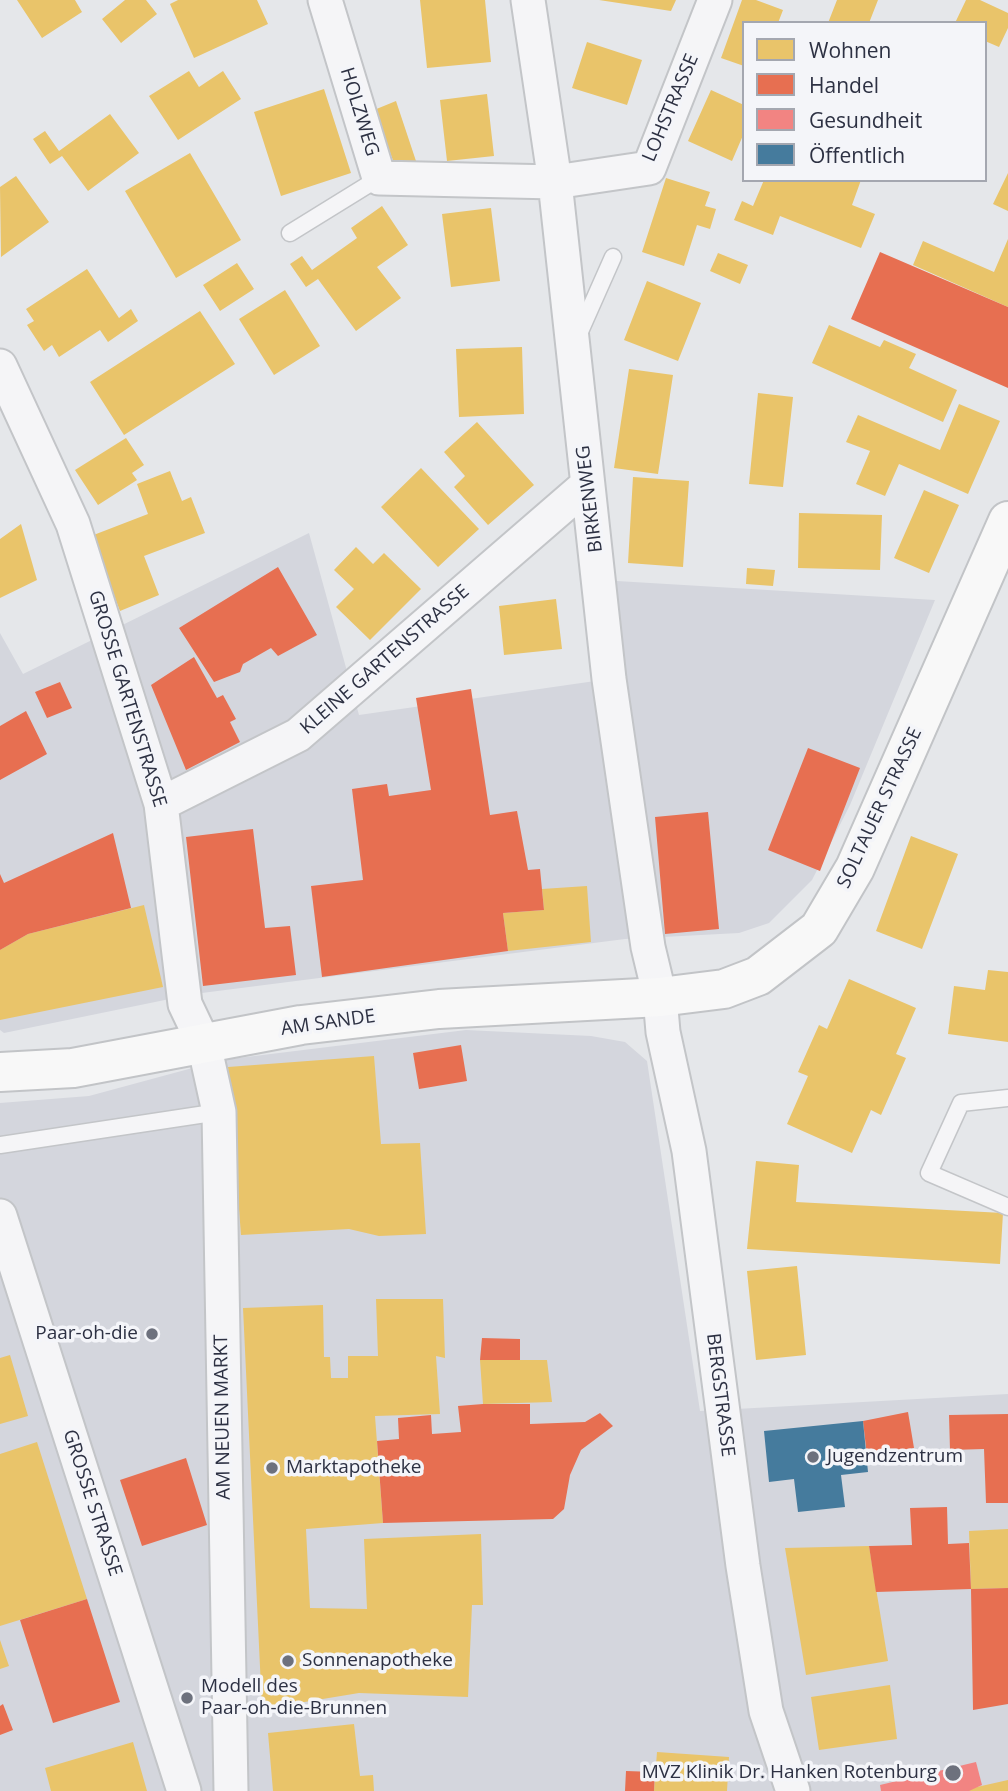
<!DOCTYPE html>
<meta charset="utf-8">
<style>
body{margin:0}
#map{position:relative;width:1008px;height:1791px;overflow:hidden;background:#e5e7ea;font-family:"Open Sans",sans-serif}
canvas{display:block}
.legend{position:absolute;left:742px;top:21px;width:245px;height:161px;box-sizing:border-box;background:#f4f5f9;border:2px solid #a4a7b0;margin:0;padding:9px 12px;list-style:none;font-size:21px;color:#2d3143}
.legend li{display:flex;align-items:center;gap:14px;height:35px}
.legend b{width:35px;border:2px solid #a4a7b0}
</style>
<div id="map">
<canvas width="1008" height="1791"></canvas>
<ul class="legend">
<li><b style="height:19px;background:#e9c46a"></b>Wohnen</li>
<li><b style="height:19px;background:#e76f51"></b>Handel</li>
<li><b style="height:19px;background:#f28482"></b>Gesundheit</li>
<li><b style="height:19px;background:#457b9d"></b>Öffentlich</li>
</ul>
</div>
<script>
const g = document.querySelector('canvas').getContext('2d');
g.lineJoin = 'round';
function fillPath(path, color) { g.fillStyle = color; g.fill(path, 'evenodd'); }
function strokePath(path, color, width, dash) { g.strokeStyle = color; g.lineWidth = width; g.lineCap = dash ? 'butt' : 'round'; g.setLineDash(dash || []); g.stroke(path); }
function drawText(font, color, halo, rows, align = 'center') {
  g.font = font + ' "Open Sans",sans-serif'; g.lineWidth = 7; g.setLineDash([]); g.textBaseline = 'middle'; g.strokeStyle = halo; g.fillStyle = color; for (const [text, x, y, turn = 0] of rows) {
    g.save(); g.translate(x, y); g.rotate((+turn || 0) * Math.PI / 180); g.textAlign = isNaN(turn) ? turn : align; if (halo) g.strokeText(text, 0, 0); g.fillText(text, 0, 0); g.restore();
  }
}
const built = new Path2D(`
 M309 533 359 715 609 679 600 580 935 600 850 805 812 880 769 923 739 933 625 939 194 994 4 1033 0 1030V633L23 674Z
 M466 1030 591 1036 625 1042 647 1061 700 1411 1008 1394V1791H0V1103L89 1096 222 1060Z`);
const homes = new Path2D(`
 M17 0H75L82 12 42 38Z
 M125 0H146L157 14 121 43 102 19Z
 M178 0H257L268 24 194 58 170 4Z
 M420 0H485L491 62 427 68Z
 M599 0H676L671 11Z
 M742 0H756L783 10 778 23H744V66L721 58Z
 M837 0H878L869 23H828Z
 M966 0H980L1008 13V28L999 47 985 41V23H955Z
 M587 42 642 60 627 105 572 88Z
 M189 71 199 87 223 71 241 99 178 140 149 96Z
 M324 89 351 173 281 196 254 112Z
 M711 90 744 105V133L732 161 688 141Z
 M487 94 494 156 447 161 440 100Z
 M396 101 416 161 394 163 374 110Z
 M110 114 139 153 88 191 62 156 50 164 33 139 45 131 59 151Z
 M190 153 241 240 176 278 125 191Z
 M1008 173V211L993 204Z
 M16 176 49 222 1 257 0 187Z
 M666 178 710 192 705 206 716 209 710 229 697 225 684 266 642 252Z
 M764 180H861L852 205 875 214 861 248 780 216 773 235 734 220 742 201 753 206Z
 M382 206 408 245 377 267 401 298 356 331 318 279 306 287 290 264 302 256 312 270 357 238 351 228Z
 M491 208 500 281 451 287 442 214Z
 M1008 239V307L913 265 923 241 994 272Z
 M718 253 748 265 740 284 710 271Z
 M237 263 254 289 220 311 203 285Z
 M87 269 119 318 131 309 138 321 108 342 100 330 59 357 52 345 44 351 27 325 34 321 26 309Z
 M647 281 701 303 678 361 624 340Z
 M285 290 320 346 274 375 239 319Z
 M200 311 235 364 124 435 90 382Z
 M829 325 880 347 884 340 916 354 909 368 957 390 943 422 812 363Z
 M522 347 524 414 459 417 456 349Z
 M629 369 673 375 658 474 614 468Z
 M758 393 793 397 783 487 749 484Z
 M959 404 1000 421 968 494 899 464 885 496 856 484 870 451 846 442 858 415 940 450Z
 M477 422 534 485 488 525 454 487 465 476 444 452Z
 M126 438 144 465 132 473 137 480 98 505 75 470Z
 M421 468 479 529 438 567 381 507Z
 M170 471 182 501 191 497 205 533 144 556 159 595 120 611 91 536 148 514 137 484Z
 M633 477 689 481 683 567 628 563Z
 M924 490 959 505 929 573 894 558Z
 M799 513 882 515 880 570 798 568Z
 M21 524 37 580 0 598V539Z
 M356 547 373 564 384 553 421 589 370 640 336 607 354 589 334 570Z
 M747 568 775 570 773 586 746 584Z
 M556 599 562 649 504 655 499 606Z
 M911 836 958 854 922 949 876 931Z
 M587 886 591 942 508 951 503 913 544 910 542 889Z
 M144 905 163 987 0 1020V950L28 934Z
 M988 970 1008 972V1042L948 1034 954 986 985 990Z
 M849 979 916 1008 896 1054 906 1058 881 1115 871 1110 852 1153 787 1124 808 1076 798 1072 819 1025 827 1029Z
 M374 1056 381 1144 420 1143 426 1234 379 1236 349 1229 241 1235 228 1067Z
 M756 1161 799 1165 796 1202 1003 1213 1000 1264 747 1249Z
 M797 1266 806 1355 756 1360 747 1271Z
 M376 1299H443L445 1358 436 1356 440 1414 375 1416 383 1523 306 1529 310 1608 367 1609 364 1539 481 1534 483 1605H472L468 1697 359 1693 262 1709 243 1308 323 1305 324 1357H330L331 1378H348V1356H378Z
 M10 1355 28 1416 0 1424V1358Z
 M480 1360H547L552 1402 483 1404Z
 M37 1442 87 1599 0 1626V1454Z
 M1008 1529V1588L971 1589 969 1531Z
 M869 1546 888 1661 806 1675 785 1548Z
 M0 1640 9 1666 0 1669Z
 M890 1685 897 1739 819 1750 811 1697Z
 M354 1724 360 1776 373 1775 374 1791H273L268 1733Z
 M133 1742 147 1791H51L45 1768Z
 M657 1752 729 1757 727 1791H654Z
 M1008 1780V1791H969L968 1789Z`);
const shops = new Path2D(`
 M880 252 1008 307V388L851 319Z
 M278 567 317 635 278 656 271 648 243 664 240 672 214 682 179 628Z
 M194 657 217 698 223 695 236 719 230 722 240 742 186 770 151 685Z
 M60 682 72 708 47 718 35 692Z
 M471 689 490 815 517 811 528 870 540 869 544 910 503 913 508 951 322 977 311 886 363 880 352 789 387 784 389 796 431 790 416 698Z
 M26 711 47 754 0 780V726Z
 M808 748 860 768 820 871 768 850Z
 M708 812 719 929 665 934 655 817Z
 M253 829 265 928 290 926 296 975 203 986 186 837Z
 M113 833 131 908 28 934 0 950V874L4 883Z
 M461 1045 467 1081 419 1089 413 1053Z
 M482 1338 520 1339V1360H480Z
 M483 1404H530V1424L585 1422 600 1413 613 1426 581 1450 570 1475 564 1509 553 1519 383 1523 377 1441 399 1439 398 1418 431 1415 432 1434 461 1432 458 1406Z
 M908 1412 914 1448 867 1456 863 1421Z
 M1008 1414V1503H986L984 1449 950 1450 949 1415Z
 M186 1458 207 1525 142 1546 120 1480Z
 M947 1507 948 1544 969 1543 971 1589 1008 1588V1704L973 1710 971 1589 876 1592 869 1546 912 1545 910 1508Z
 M87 1599 120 1702 53 1723 20 1620Z
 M3 1704 13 1730 0 1735V1706Z
 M626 1771 655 1772 654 1791H625Z`);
const health = new Path2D(`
 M976 1762 982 1785 969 1791H881L880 1785Z`);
const public = new Path2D(`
 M863 1421 868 1472 841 1475 845 1507 798 1512 794 1479 769 1482 764 1431Z`);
const lane = new Path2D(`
 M290 233 379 178
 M578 336 613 257
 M1008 1098 961 1103 929 1173 1008 1207
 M0 1145 219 1112`);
const street = new Path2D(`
 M325 0 379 178 555 182 649 168 715 0
 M528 0 555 182 609 679 648 947 660 997 663 1032 689 1151 743 1566 766 1711 793 1791
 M0 366 73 524 161 804 185 1004 204 1044 219 1112 231 1791
 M161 804 298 735 587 485
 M0 1216 184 1791`);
const primary = new Path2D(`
 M0 1072 73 1068 301 1025 439 1009 660 997 724 989 758 976 819 929 855 868 1008 521`);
const markers = [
 [152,1334,7,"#6d717d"],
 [813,1457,7,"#6d717d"],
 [272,1468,7,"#6d717d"],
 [288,1661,7,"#6d717d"],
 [187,1698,7,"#6d717d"],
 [953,1773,9,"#6d717d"]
];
const streetNames = [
 ["LOHSTRASSE",671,108,-67],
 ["HOLZWEG",359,112,73],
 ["BIRKENWEG",590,499,-97],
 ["KLEINE GARTENSTRASSE",385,660,-41],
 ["GROSSE GARTENSTRASSE",127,699,73],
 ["SOLTAUER STRASSE",880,808,-65],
 ["AM SANDE",328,1023,-8],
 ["BERGSTRASSE",720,1395,83],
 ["AM NEUEN MARKT",223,1417,-91],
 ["GROSSE STRASSE",92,1503,72]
];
const poiNames = [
 ["Paar-oh-die",138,1334,"right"],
 ["Jugendzentrum",827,1457],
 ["Marktapotheke",286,1468],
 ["Sonnenapotheke",302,1661],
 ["Modell des",201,1687],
 ["Paar-oh-die-Brunnen",201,1709],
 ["MVZ Klinik Dr. Hanken Rotenburg",937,1773,"right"]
];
fillPath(built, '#d4d6dd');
fillPath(homes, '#e9c46a');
fillPath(shops, '#e76f51');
fillPath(health, '#f28482');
fillPath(public, '#457b9d');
strokePath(lane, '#c3c5c8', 19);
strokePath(street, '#c3c5c8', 37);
strokePath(primary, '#c2c4c7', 42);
strokePath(lane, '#f5f5f7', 16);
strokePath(street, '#f5f5f7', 33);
strokePath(primary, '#f8f8f8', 38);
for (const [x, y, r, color] of markers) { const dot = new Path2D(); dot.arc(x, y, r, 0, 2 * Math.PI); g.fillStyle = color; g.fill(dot); strokePath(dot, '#f4f5f9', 2.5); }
drawText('19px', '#2d3143', '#f4f5f9', streetNames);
drawText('19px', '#2d3143', '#f4f5f9', poiNames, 'left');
</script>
